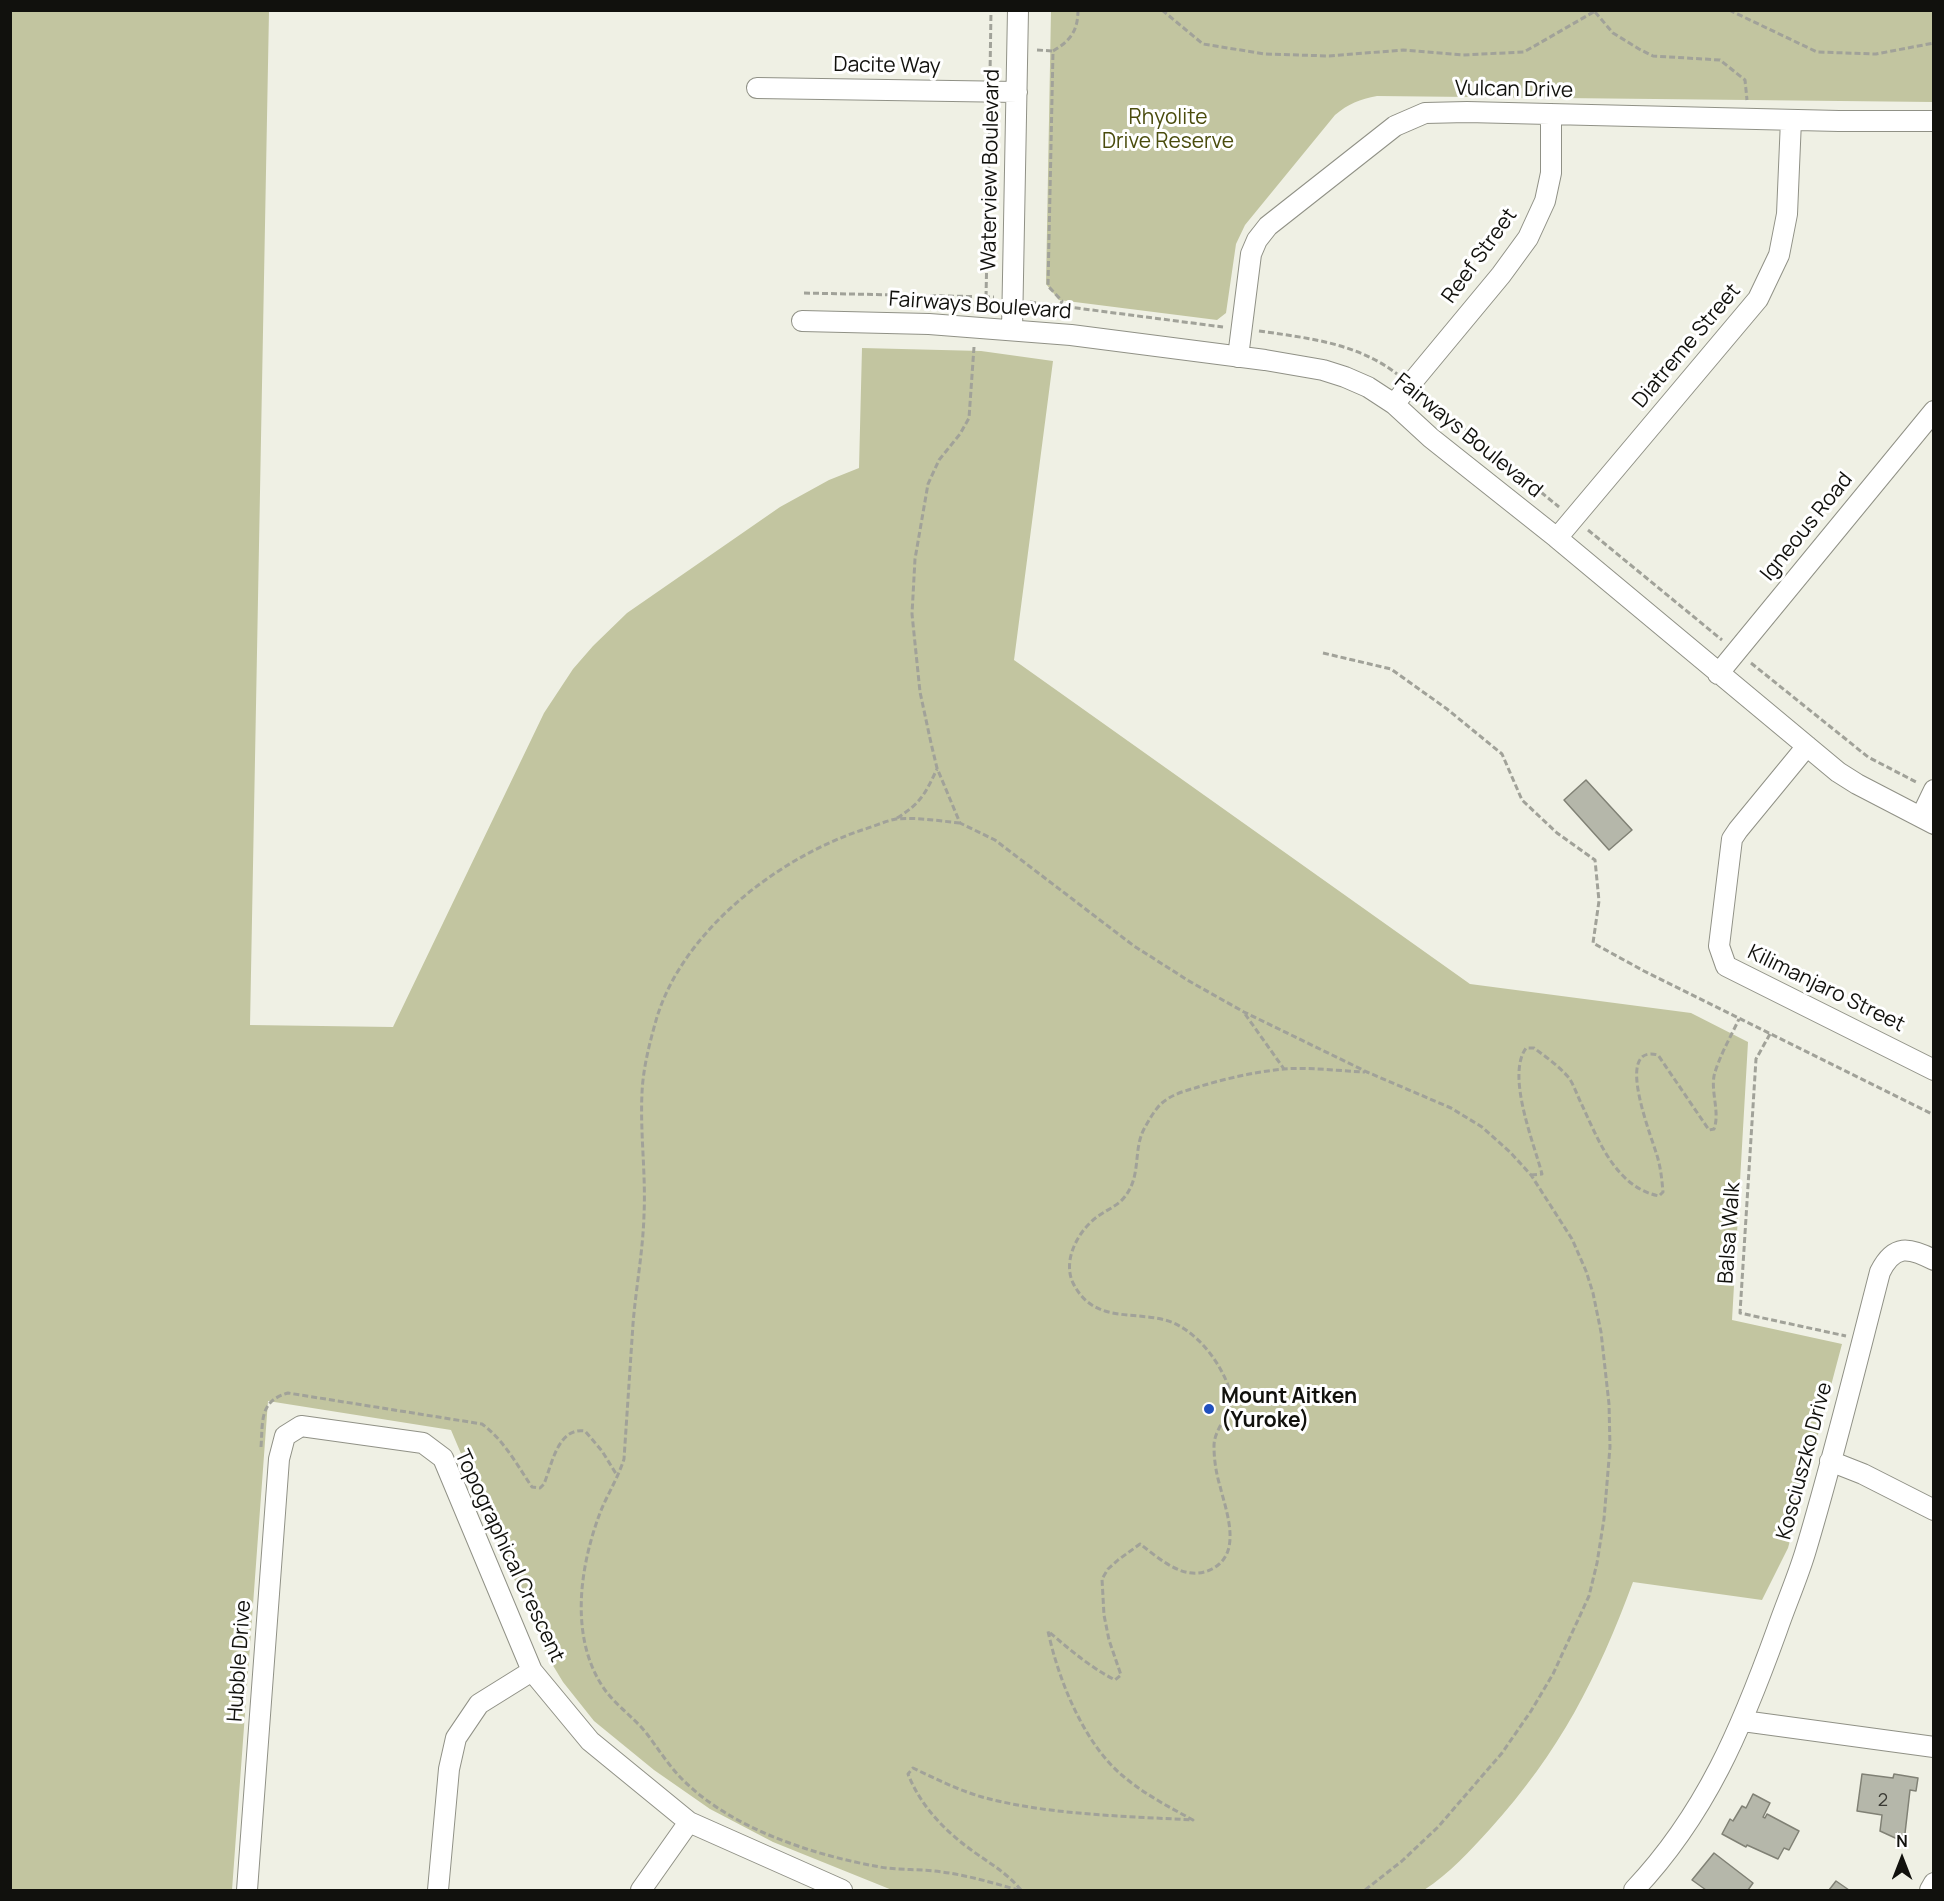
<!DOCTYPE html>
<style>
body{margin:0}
#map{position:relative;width:1944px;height:1901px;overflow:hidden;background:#eff0e4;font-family:Manrope,sans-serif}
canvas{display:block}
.frame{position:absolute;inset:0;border:12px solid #11110d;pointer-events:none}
.north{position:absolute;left:1872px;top:1829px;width:60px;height:60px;-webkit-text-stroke:4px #fff;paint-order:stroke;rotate:0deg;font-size:16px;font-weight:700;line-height:24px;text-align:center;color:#11110d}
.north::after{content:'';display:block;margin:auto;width:21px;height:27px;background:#11110d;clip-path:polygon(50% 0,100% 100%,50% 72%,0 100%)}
</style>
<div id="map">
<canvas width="1944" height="1901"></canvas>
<div class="frame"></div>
<div class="north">N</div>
</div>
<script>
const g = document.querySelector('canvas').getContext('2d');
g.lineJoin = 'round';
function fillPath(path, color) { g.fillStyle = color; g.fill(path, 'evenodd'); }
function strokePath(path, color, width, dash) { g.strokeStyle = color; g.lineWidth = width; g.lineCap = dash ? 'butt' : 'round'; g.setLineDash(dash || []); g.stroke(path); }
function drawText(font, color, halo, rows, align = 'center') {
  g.font = font + ' Manrope,sans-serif'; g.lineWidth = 6; g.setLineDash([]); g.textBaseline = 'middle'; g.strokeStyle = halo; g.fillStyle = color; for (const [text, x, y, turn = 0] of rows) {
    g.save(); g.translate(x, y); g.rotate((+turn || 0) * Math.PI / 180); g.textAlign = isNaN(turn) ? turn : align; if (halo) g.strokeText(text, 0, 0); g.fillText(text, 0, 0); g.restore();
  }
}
const green = new Path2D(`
 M11 10 269 11 250 1025 393 1027 544 713 573 669 593 646 627 613 780 507 829 480 859 468 862 348 981 351 1053 361 1014 660 1470 984 1691 1013 1748 1042 1732 1320 1842 1344 1788 1548 1762 1600 1633 1582C1598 1677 1559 1753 1490 1829 1470 1851 1449 1874 1424 1890H892L773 1842 710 1809 654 1770 594 1721 563 1682 546 1654 451 1430 268 1401 232 1890H11Z
 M1051 11H1933V102L1377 96C1360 99 1348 104 1335 115L1245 225 1236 244 1226 313 1217 320 1059 300 1046 284Z`);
const building = new Path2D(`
 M1586 780 1632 830 1609 850 1564 800Z
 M1862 1774 1893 1778 1894 1774 1918 1778 1916 1791 1910 1790 1904 1842 1880 1831 1882 1815 1857 1811Z
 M1753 1794 1770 1803 1763 1817 1765 1818 1767 1814 1799 1831 1789 1850 1784 1848 1778 1859 1747 1845 1746 1847 1722 1834 1730 1819 1733 1821 1742 1806 1746 1808Z
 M1714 1853 1753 1883 1748 1890H1706L1692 1880Z
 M1836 1881 1849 1890H1829Z`);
const path = new Path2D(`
 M1162 10 1203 44 1265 54 1329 56 1403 50 1462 55 1524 52 1597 10
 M1729 10 1817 52 1876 54 1934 43
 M1595 12 1613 33 1639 49 1653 56 1720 60 1745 80 1747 100
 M1037 50 1053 51
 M990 75 991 10
 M804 293 994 297
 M986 297 990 108
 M1030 302 1223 327
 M1060 306 1062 301 1048 286 1053 51C1070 41 1078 31 1078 10
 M977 310 978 297
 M1259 331C1308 338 1357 343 1397 374
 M974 347 969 418 960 434 939 460 928 484 915 559 912 614 920 692 931 743 937 768 960 823 995 840 1134 946 1189 981 1244 1012 1367 1072 1451 1108 1482 1127 1510 1152 1531 1175 1572 1239 1586 1271 1593 1293 1601 1332 1609 1404 1610 1447 1604 1519 1597 1563 1589 1596 1553 1674 1531 1711 1502 1753 1438 1827 1402 1861 1365 1890
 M1423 395 1559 507
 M1588 530 1722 640
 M1323 653 1391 669 1447 709 1502 754 1522 800 1557 833 1595 860 1599 901 1593 943 1644 971 1934 1115
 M1751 663 1868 757 1918 783
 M897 818C921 803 925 794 937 769
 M960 823C939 821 917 817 896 819 885 821 873 827 862 830 778 858 684 930 657 1017 650 1041 643 1068 642 1093 640 1133 646 1174 644 1215 643 1251 636 1287 633 1324 630 1369 627 1414 624 1459 618 1478 607 1495 600 1513 580 1566 570 1634 601 1684 613 1704 633 1716 647 1734 659 1750 669 1766 683 1780 732 1829 813 1855 880 1867 898 1870 916 1869 934 1871 963 1874 990 1882 1018 1890
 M1245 1014 1284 1069
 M1770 1034 1756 1059 1740 1313 1846 1336
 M1531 1175 1542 1174C1534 1143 1506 1076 1526 1048H1534C1546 1057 1559 1066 1569 1078 1574 1085 1577 1095 1581 1103 1598 1139 1615 1187 1659 1196L1663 1192C1662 1181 1661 1170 1658 1159 1654 1142 1612 1043 1658 1055L1709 1130 1714 1129C1720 1113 1711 1093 1714 1076 1718 1059 1731 1036 1739 1019
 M261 1447C263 1421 259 1401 288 1393L482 1424C504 1440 517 1465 532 1487L540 1488 544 1484C552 1464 558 1427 585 1431L602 1451 618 1477
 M1021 1890C1008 1874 991 1864 974 1852 946 1832 921 1807 908 1774L913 1768C936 1779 958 1790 982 1797 1048 1815 1124 1816 1193 1820 1169 1807 1144 1794 1123 1776 1084 1744 1058 1679 1048 1631 1070 1650 1090 1667 1115 1680L1121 1675 1109 1640 1104 1615 1102 1579 1108 1569 1118 1560 1140 1544C1160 1559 1185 1583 1212 1569 1243 1553 1226 1511 1220 1486 1216 1473 1214 1459 1214 1446 1214 1426 1236 1411 1230 1391 1221 1362 1195 1328 1165 1320 1130 1311 1093 1323 1073 1283 1063 1262 1076 1236 1091 1222 1100 1213 1112 1209 1121 1201 1143 1179 1132 1152 1144 1129 1149 1120 1155 1109 1162 1103 1171 1095 1184 1091 1195 1088 1223 1079 1254 1072 1284 1069 1310 1067 1339 1071 1365 1072`);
const minor = new Path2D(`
 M757 88 1017 92
 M802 321 929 324 1071 335 1265 360 1323 370 1345 377 1368 387 1394 404 1431 438 1557 538 1838 772 1857 784 1934 824
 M1012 330 1018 10
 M1238 357 1251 254 1257 240 1268 226 1395 126 1425 113 1467 112 1839 121H1934
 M1394 404 1501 275 1528 238 1545 201 1551 173V114
 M1557 538 1758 299 1779 255 1787 214 1791 120
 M1718 674 1934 411
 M1807 746 1738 830 1732 839 1719 946 1726 966 1934 1070
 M1921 817 1934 790
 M1830 1461 1863 1474 1934 1510
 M1743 1721 1934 1747
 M247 1890 279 1459 285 1436 301 1426 423 1443 443 1458 532 1671 590 1741 689 1822 842 1890
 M438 1890 449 1769 456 1738 479 1704 532 1671
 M641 1890 689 1822
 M1634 1890C1706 1814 1742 1727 1777 1630 1786 1604 1797 1579 1805 1553 1833 1460 1856 1365 1880 1272 1894 1244 1909 1247 1934 1260
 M1930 1890 1934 1883`);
const markers = [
 [1209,1409,6,"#2050be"]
];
const numberNames = [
 ["2",1883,1801]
];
const streetNames = [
 ["Dacite Way",887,66,1],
 ["Vulcan Drive",1514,90,1],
 ["Waterview Boulevard",991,170,-89],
 ["Reef Street",1480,256,-54],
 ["Fairways Boulevard",980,306,4],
 ["Diatreme Street",1687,346,-50],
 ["Fairways Boulevard",1468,436,39],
 ["Igneous Road",1807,527,-51],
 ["Kilimanjaro Street",1826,989,26],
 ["Balsa Walk",1730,1233,-86],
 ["Kosciuszko Drive",1805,1461,-75],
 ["Topographical Crescent",509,1556,65],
 ["Hubble Drive",240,1661,-86]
];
const parkNames = [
 ["Rhyolite",1168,118],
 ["Drive Reserve",1168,142]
];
const poiNames = [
 ["Mount Aitken",1221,1397],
 ["(Yuroke)",1221,1421]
];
fillPath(green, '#c2c5a0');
fillPath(building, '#b5b7aa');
strokePath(building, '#808175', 1.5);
strokePath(minor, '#909186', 22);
strokePath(path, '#a1a299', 3, [6, 3]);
strokePath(minor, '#fff', 20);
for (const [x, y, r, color] of markers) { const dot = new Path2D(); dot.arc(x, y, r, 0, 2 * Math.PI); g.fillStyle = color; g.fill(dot); strokePath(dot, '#fff', 2); }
drawText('18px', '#3a3a34', null, numberNames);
drawText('21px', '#11110d', '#fff', streetNames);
drawText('21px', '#4a4c0d', '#fff', parkNames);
drawText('bold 21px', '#11110d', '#fff', poiNames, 'left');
</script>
